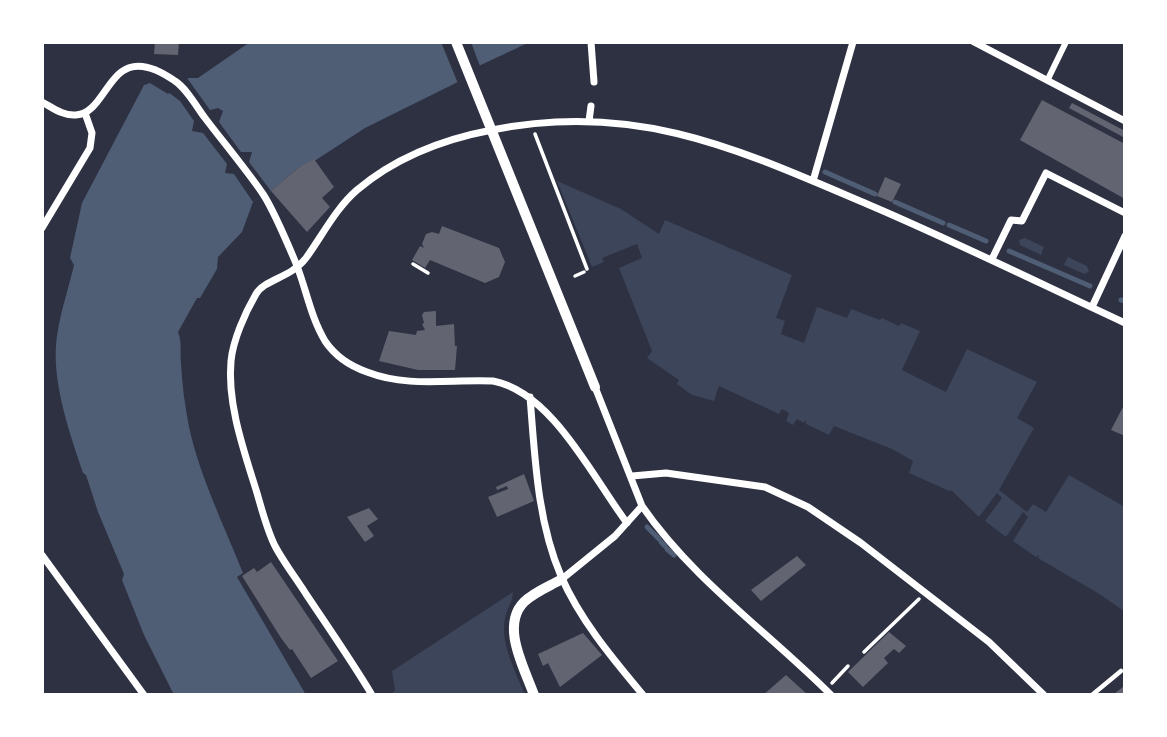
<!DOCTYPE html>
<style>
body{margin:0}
#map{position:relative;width:1167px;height:737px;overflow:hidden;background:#2d3142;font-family:"Open Sans",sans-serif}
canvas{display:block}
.frame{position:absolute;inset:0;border:44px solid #fff;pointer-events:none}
</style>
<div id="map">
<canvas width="1167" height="737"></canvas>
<div class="frame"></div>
</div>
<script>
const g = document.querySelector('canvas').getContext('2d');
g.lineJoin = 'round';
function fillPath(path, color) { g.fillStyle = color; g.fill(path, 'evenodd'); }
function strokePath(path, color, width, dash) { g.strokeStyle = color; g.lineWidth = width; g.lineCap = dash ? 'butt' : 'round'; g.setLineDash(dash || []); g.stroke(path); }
const green = new Path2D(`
 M557 181 621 209 659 234 665 220 792 275 776 318 785 321 781 334 804 343 817 307 847 318 851 309 880 320 882 318 899 326 901 323 920 331 902 370 946 392 967 349 1037 382 1017 418 1034 428 999 490 1027 512 1033 504 1046 512 1069 475 1125 507V612L1101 595 1038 558 1039 555 1036 557 1013 541 1028 517 1023 512 1006 537 985 521 1002 498 997 493 979 517 951 490 949 491 909 473 913 461 892 449 834 426 829 435 806 424V420L804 423 797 419 793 425 786 421 789 413 782 409 779 414 719 386 714 401 692 395 677 384 679 380 647 358 652 351 619 268 642 258 637 244 602 258 604 262 592 267Z
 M1025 238 1044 247 1041 255 1020 245 1019 240Z
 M1068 257 1087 266 1089 272 1084 274 1064 265Z
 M513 592C513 602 506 609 505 619 500 644 516 672 525 695H391L395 690 392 671Z`);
const water = new Path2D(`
 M250 42H530L468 71 470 76 365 128 316 160 298 168 271 191 253 202 242 232 218 257 217 269 200 298H197L178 332C182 342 180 352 181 363 182 385 185 406 189 427 200 477 224 525 243 573L237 577 306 695H174L144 635 122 580 124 574 98 512 86 475 83 473C70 434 53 386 56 345 58 319 68 291 74 265L70 258 82 203 144 85 150 83 168 94 188 78H198Z`);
const pier = new Path2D(`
 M441 42H471L481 69 472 73V79L459 86Z
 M187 78 210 110 218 108 223 111 219 122 241 152H252L249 162 271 191 253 202 234 174 225 173 227 164 203 133 192 131 194 121 180 101 168 92Z`);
const stream = new Path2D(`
 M825 172 875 194
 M895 202 943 223
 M949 225 986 241
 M1009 251 1090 286
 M1121 300 1125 301
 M647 527 659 539
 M661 542 665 546
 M667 549 674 555`);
const building = new Path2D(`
 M155 42H179L178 55 154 54Z
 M1042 100 1125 144V199L1020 140Z
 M1072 103 1125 131V138L1069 108Z
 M314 159 334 187 322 198 330 207 307 232 271 191 298 168Z
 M885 177 901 184 892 202 877 196Z
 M442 226 499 248 505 262 499 277 485 283 430 260 425 268 412 260 420 246 424 248 422 244 426 234 432 232 439 234Z
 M436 311V326L454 324 455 346H457L455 370H418L379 361 389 331 416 335 417 331 425 330 422 324 424 323 422 315 424 312Z
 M1123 407H1125V436L1111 430Z
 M524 474 534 501 497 517 488 497 508 489 507 486 497 490 496 487Z
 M369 508 378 519 367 526 374 536 365 542 347 517Z
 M797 556 806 565 761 601 751 590Z
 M271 562 338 661 311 678 292 649 290 650 281 638 242 576 254 568 257 572Z
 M889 632 906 646 899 653 894 649 884 658 888 663 863 687 848 672Z
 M583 633 602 655 560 687 548 663 543 666 538 654Z
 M786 675 808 695H763Z
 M1125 685V695H1113Z`);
const path = new Path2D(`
 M535 134 587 269
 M413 264 428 273
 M575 276 584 272
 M864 652 919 599
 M832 683 848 666`);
const service = new Path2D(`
 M1092 695 1121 671`);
const pedestrian = new Path2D(`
 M1048 79 1066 42`);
const minor = new Path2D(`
 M591 42 594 82
 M974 42 1125 121
 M42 102C53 108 63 116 76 115 111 113 108 34 175 81 187 89 196 106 205 118 224 143 245 168 263 194 274 211 287 242 295 261 306 287 310 316 325 341 335 356 350 366 367 372 408 388 450 379 493 381 552 392 593 478 627 523
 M589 121 591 106
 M813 181 853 42
 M42 228 90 148 92 133 85 113
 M992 259 1011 220 1022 221 1046 173 1125 213
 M1092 307 1125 236
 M595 387 642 506C693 580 768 632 831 695
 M530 397C535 457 537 520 561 576 580 620 613 659 643 695
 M632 476 666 473 765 487 808 507 861 543 989 642 1044 695
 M42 555 144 695
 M562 579 615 536 642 506
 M372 695C351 660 328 627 306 594 296 578 284 563 275 546 267 530 262 510 257 493 244 451 227 404 231 361 233 340 245 313 256 294 265 279 291 278 306 258 322 236 336 208 357 190 395 158 444 139 492 130 636 101 738 149 867 204 954 241 1039 283 1125 323`);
const tertiary = new Path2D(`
 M456 42 595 387
 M534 695C525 669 500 626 524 602 534 592 550 586 562 579`);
fillPath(green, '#3c4559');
fillPath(water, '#4f5d75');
fillPath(pier, '#2d3142');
strokePath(stream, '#4f5d75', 5);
fillPath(building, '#626471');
strokePath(path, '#fff', 3.5);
strokePath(service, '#fff', 4.5);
strokePath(pedestrian, '#fff', 6);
strokePath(minor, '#fff', 7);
strokePath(tertiary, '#fff', 10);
</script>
